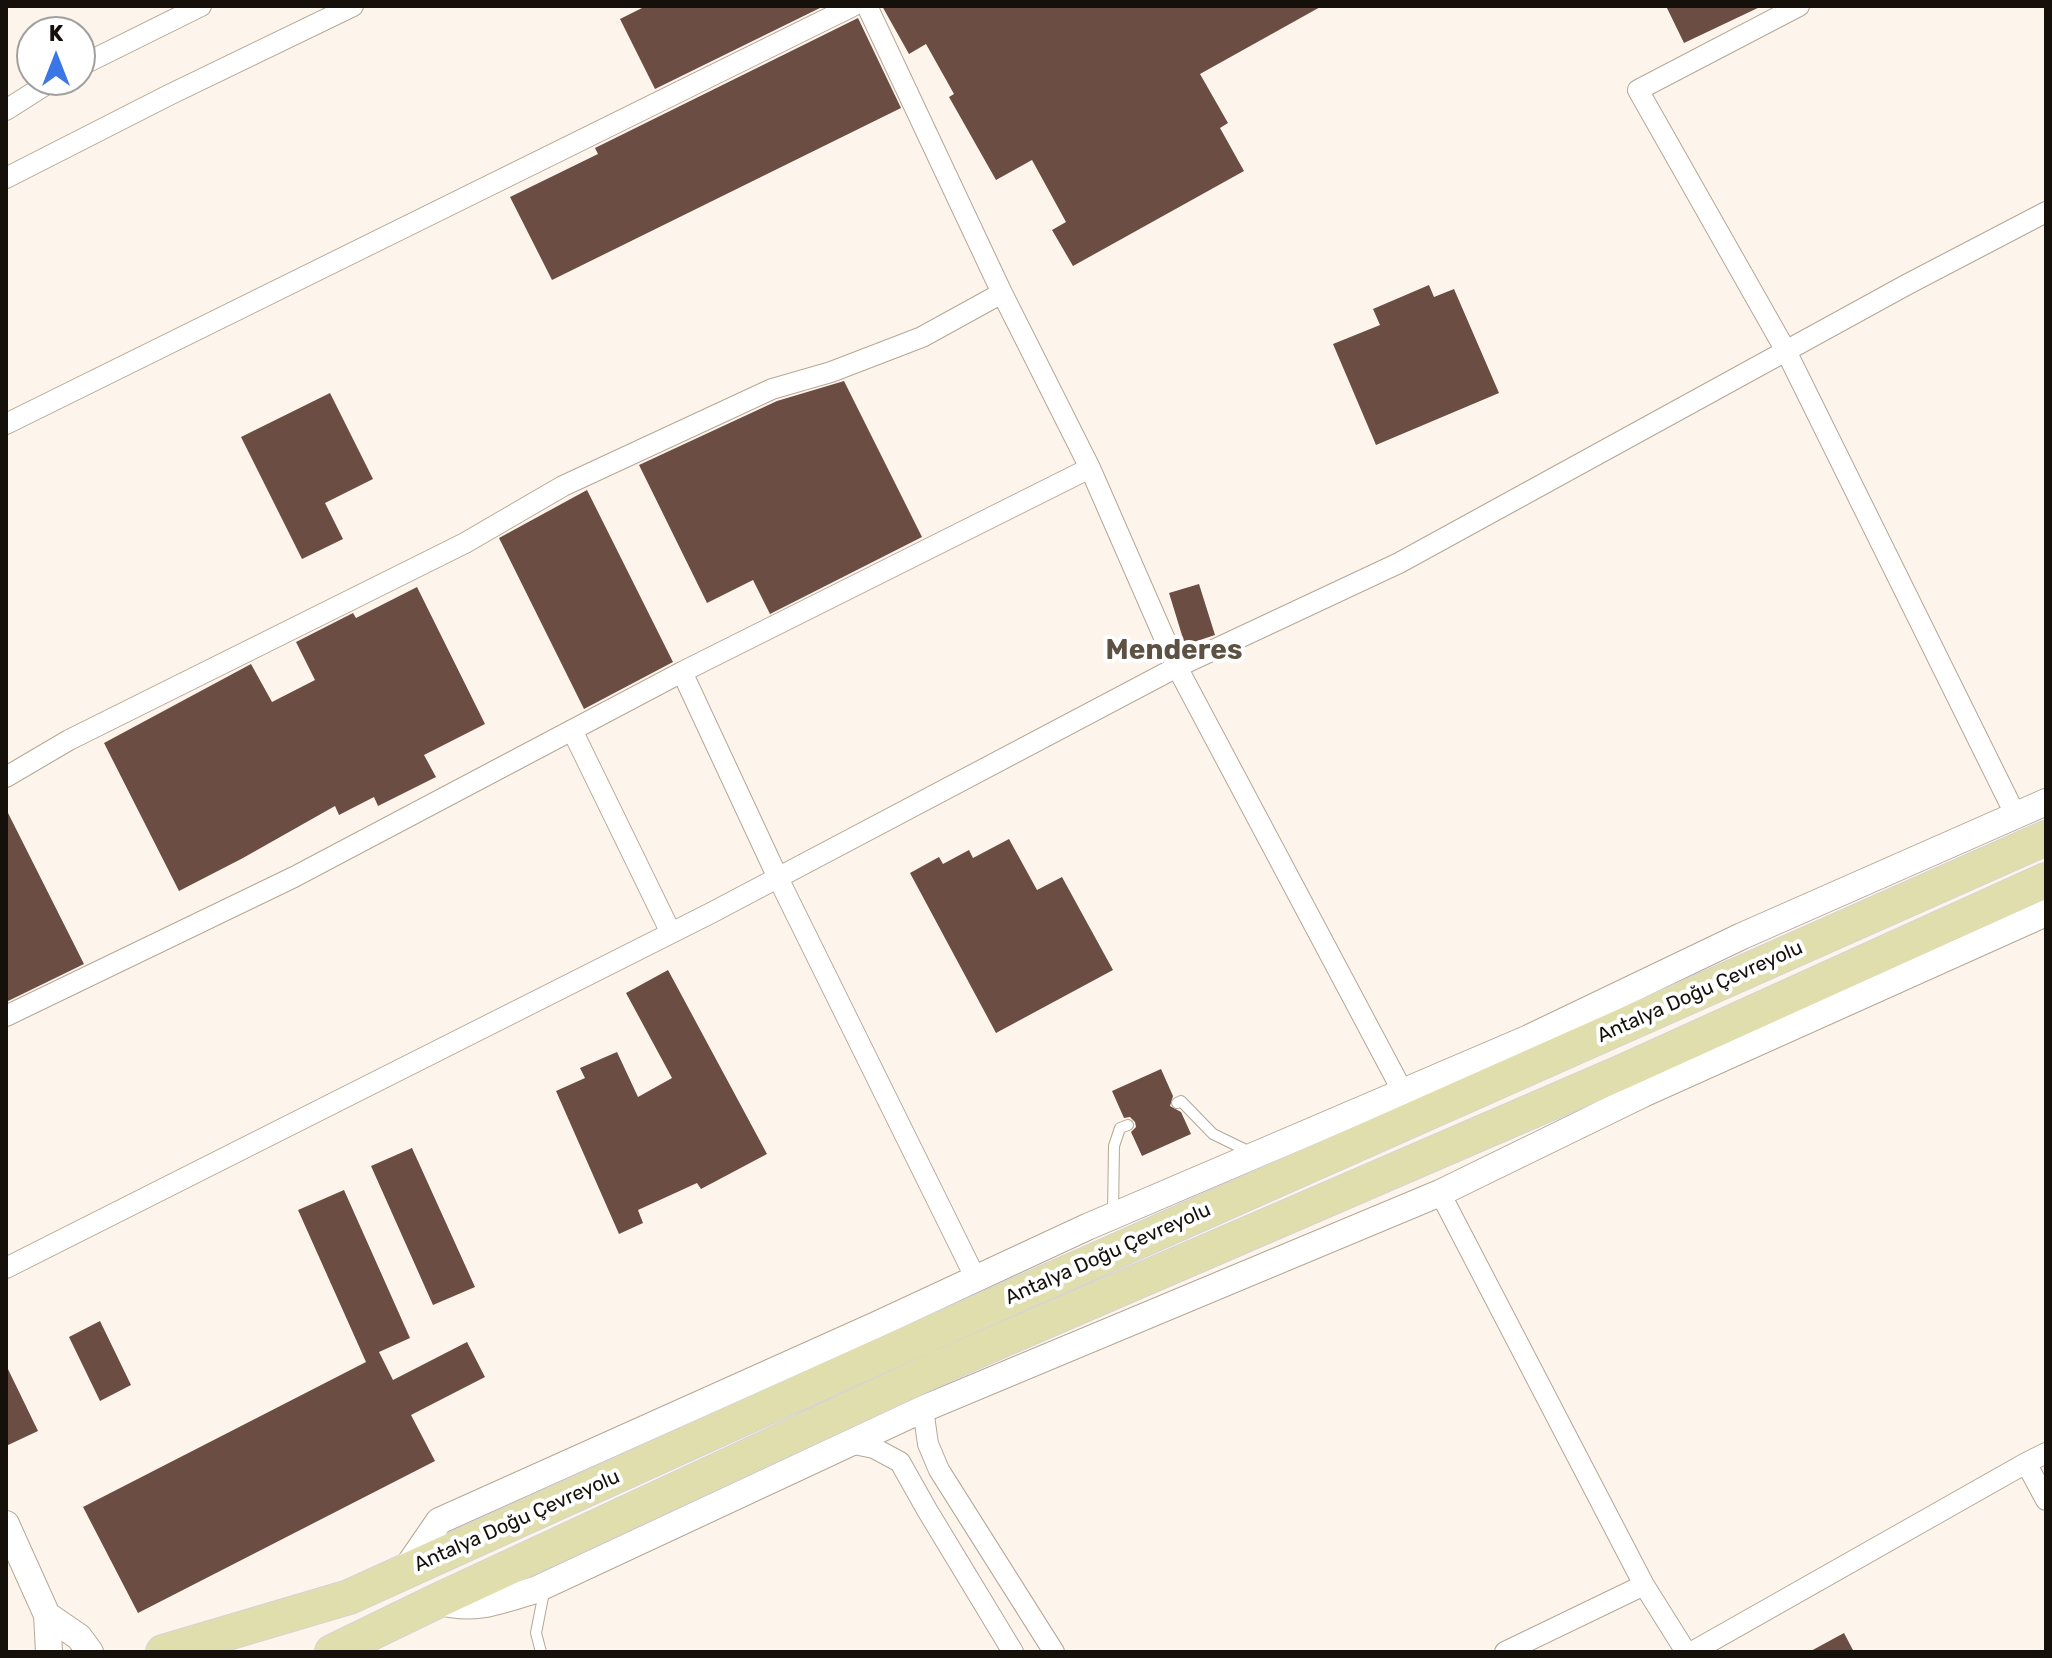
<!DOCTYPE html>
<meta charset="utf-8">
<style>
body{margin:0}
#map{position:relative;width:2052px;height:1658px;overflow:hidden;background:#fdf5eb;font-family:Rubik,sans-serif}
canvas{display:block}
.frame{position:absolute;inset:0;border:8px solid #15100a;pointer-events:none}
.north{position:absolute;left:16px;top:16px;width:80px;height:80px;box-sizing:border-box;background:#fff;border:2px solid #a19f9d;border-radius:50%;rotate:0deg;font-size:22px;font-weight:700;line-height:32px;text-align:center;color:#15100a}
.north::after{content:'';display:block;margin:auto;width:28px;height:36px;background:#3a76e5;clip-path:polygon(50% 0,100% 100%,50% 72%,0 100%)}
</style>
<div id="map">
<canvas width="2052" height="1658"></canvas>
<div class="frame"></div>
<div class="north">K</div>
</div>
<script>
const g = document.querySelector('canvas').getContext('2d');
g.lineJoin = 'round';
function fillPath(path, color) { g.fillStyle = color; g.fill(path, 'evenodd'); }
function strokePath(path, color, width, dash) { g.strokeStyle = color; g.lineWidth = width; g.lineCap = dash ? 'butt' : 'round'; g.setLineDash(dash || []); g.stroke(path); }
function drawText(font, color, halo, rows, align = 'center') {
  g.font = font + ' Rubik,sans-serif'; g.lineWidth = 8; g.setLineDash([]); g.textBaseline = 'middle'; g.strokeStyle = halo; g.fillStyle = color; for (const [text, x, y, turn = 0] of rows) {
    g.save(); g.translate(x, y); g.rotate((+turn || 0) * Math.PI / 180); g.textAlign = isNaN(turn) ? turn : align; if (halo) g.strokeText(text, 0, 0); g.fillText(text, 0, 0); g.restore();
  }
}
const building = new Path2D(`
 M646 6H824L655 89 620 19Z
 M882 6H1322L1200 74 1228 123 1220 128 1244 171 1073 266 1052 230 1066 222 1032 160 996 180 949 97 954 94 926 44 909 54Z
 M1666 6H1762L1684 43Z
 M858 18 901 108 552 280 510 197 598 154 595 148Z
 M1429 285 1434 297 1454 289 1499 393 1376 445 1333 344 1380 325 1373 309Z
 M844 381 922 537 770 614 753 580 707 603 639 465 777 401Z
 M330 393 373 479 325 503 343 539 302 559 241 437Z
 M587 490 673 662 584 709 499 538Z
 M1199 584 1215 635 1185 645 1169 593Z
 M417 587 485 724 424 755 436 777 378 806 374 797 339 815 335 806 243 858 179 891 104 743 251 664 272 702 315 680 296 642 353 613 356 618Z
 M6 809 84 964 6 1002Z
 M1009 839 1037 890 1062 877 1113 970 996 1033 910 873 939 857 943 864 969 850 973 858Z
 M668 970 767 1154 701 1189 697 1183 638 1210 643 1223 619 1234 556 1091 585 1078 580 1068 617 1052 638 1097 672 1078 626 993Z
 M1161 1069 1173 1096 1170 1106 1181 1112 1191 1134 1142 1156 1131 1132 1136 1127 1135 1122 1130 1117 1124 1118 1112 1091Z
 M412 1148 475 1287 433 1305 371 1166Z
 M344 1190 410 1338 379 1352 393 1380 467 1342 485 1377 411 1415 435 1461 138 1613 83 1507 366 1362 298 1210Z
 M100 1321 131 1385 100 1401 69 1337Z
 M6 1365 38 1431 6 1446Z
 M1844 1633 1854 1652H1809Z`);
const service = new Path2D(`
 M1177 1103 1181 1101 1213 1134 1250 1152
 M1113 1213 1114 1146 1120 1128 1128 1125
 M541 1652 536 1633 544 1592`);
const minor = new Path2D(`
 M867 6 1002 293 1090 468 1177 667 1403 1092
 M1799 6 1638 90 1786 351 2016 816
 M80 66 201 6
 M6 110 53 80
 M6 178 169 95 353 6
 M6 424 853 6
 M682 672 778 878 976 1279
 M572 730 671 933
 M6 777 69 740 465 543 563 486 772 389 831 372 922 337 1002 293
 M6 1016 294 877 682 672 1090 468
 M1440 1193 1644 1585 1686 1652
 M6 1268 711 913 1177 667 1399 563 1908 284 2046 212
 M923 1409 928 1444 939 1470 1054 1652
 M849 1443 874 1448 900 1462 927 1510 1013 1652
 M2026 1463 2046 1453
 M1505 1652 1644 1585
 M1692 1652 2026 1463 2046 1500`);
const tertiary = new Path2D(`
 M6 1524 47 1615 49 1652
 M404 1572 439 1521 876 1325 1087 1227 1529 1038 1742 936 2046 802
 M437 1601C475 1612 499 1601 535 1590L923 1409 1440 1193 1643 1094 2046 913
 M47 1615 79 1637 90 1652`);
const primary = new Path2D(`
 M163 1652 349 1597 880 1356 2046 838
 M332 1652 437 1601 942 1366 1622 1072 2046 880`);
const streetNames = [
 ["Antalya Doğu Çevreyolu",1700,992,-24],
 ["Antalya Doğu Çevreyolu",1108,1254,-24],
 ["Antalya Doğu Çevreyolu",517,1521,-24]
];
const districtNames = [
 ["Menderes",1174,651]
];
fillPath(building, '#6b4d44');
strokePath(service, '#b4a797', 12);
strokePath(minor, '#b4a797', 22);
strokePath(tertiary, '#b4a797', 28);
strokePath(primary, '#d5d4d3', 36);
strokePath(service, '#fff', 10);
strokePath(minor, '#fff', 20);
strokePath(tertiary, '#fff', 26);
strokePath(primary, '#e0dead', 34);
drawText('20px', '#15100a', '#fff', streetNames);
drawText('bold 28px', '#5c5143', '#fff', districtNames);
</script>
